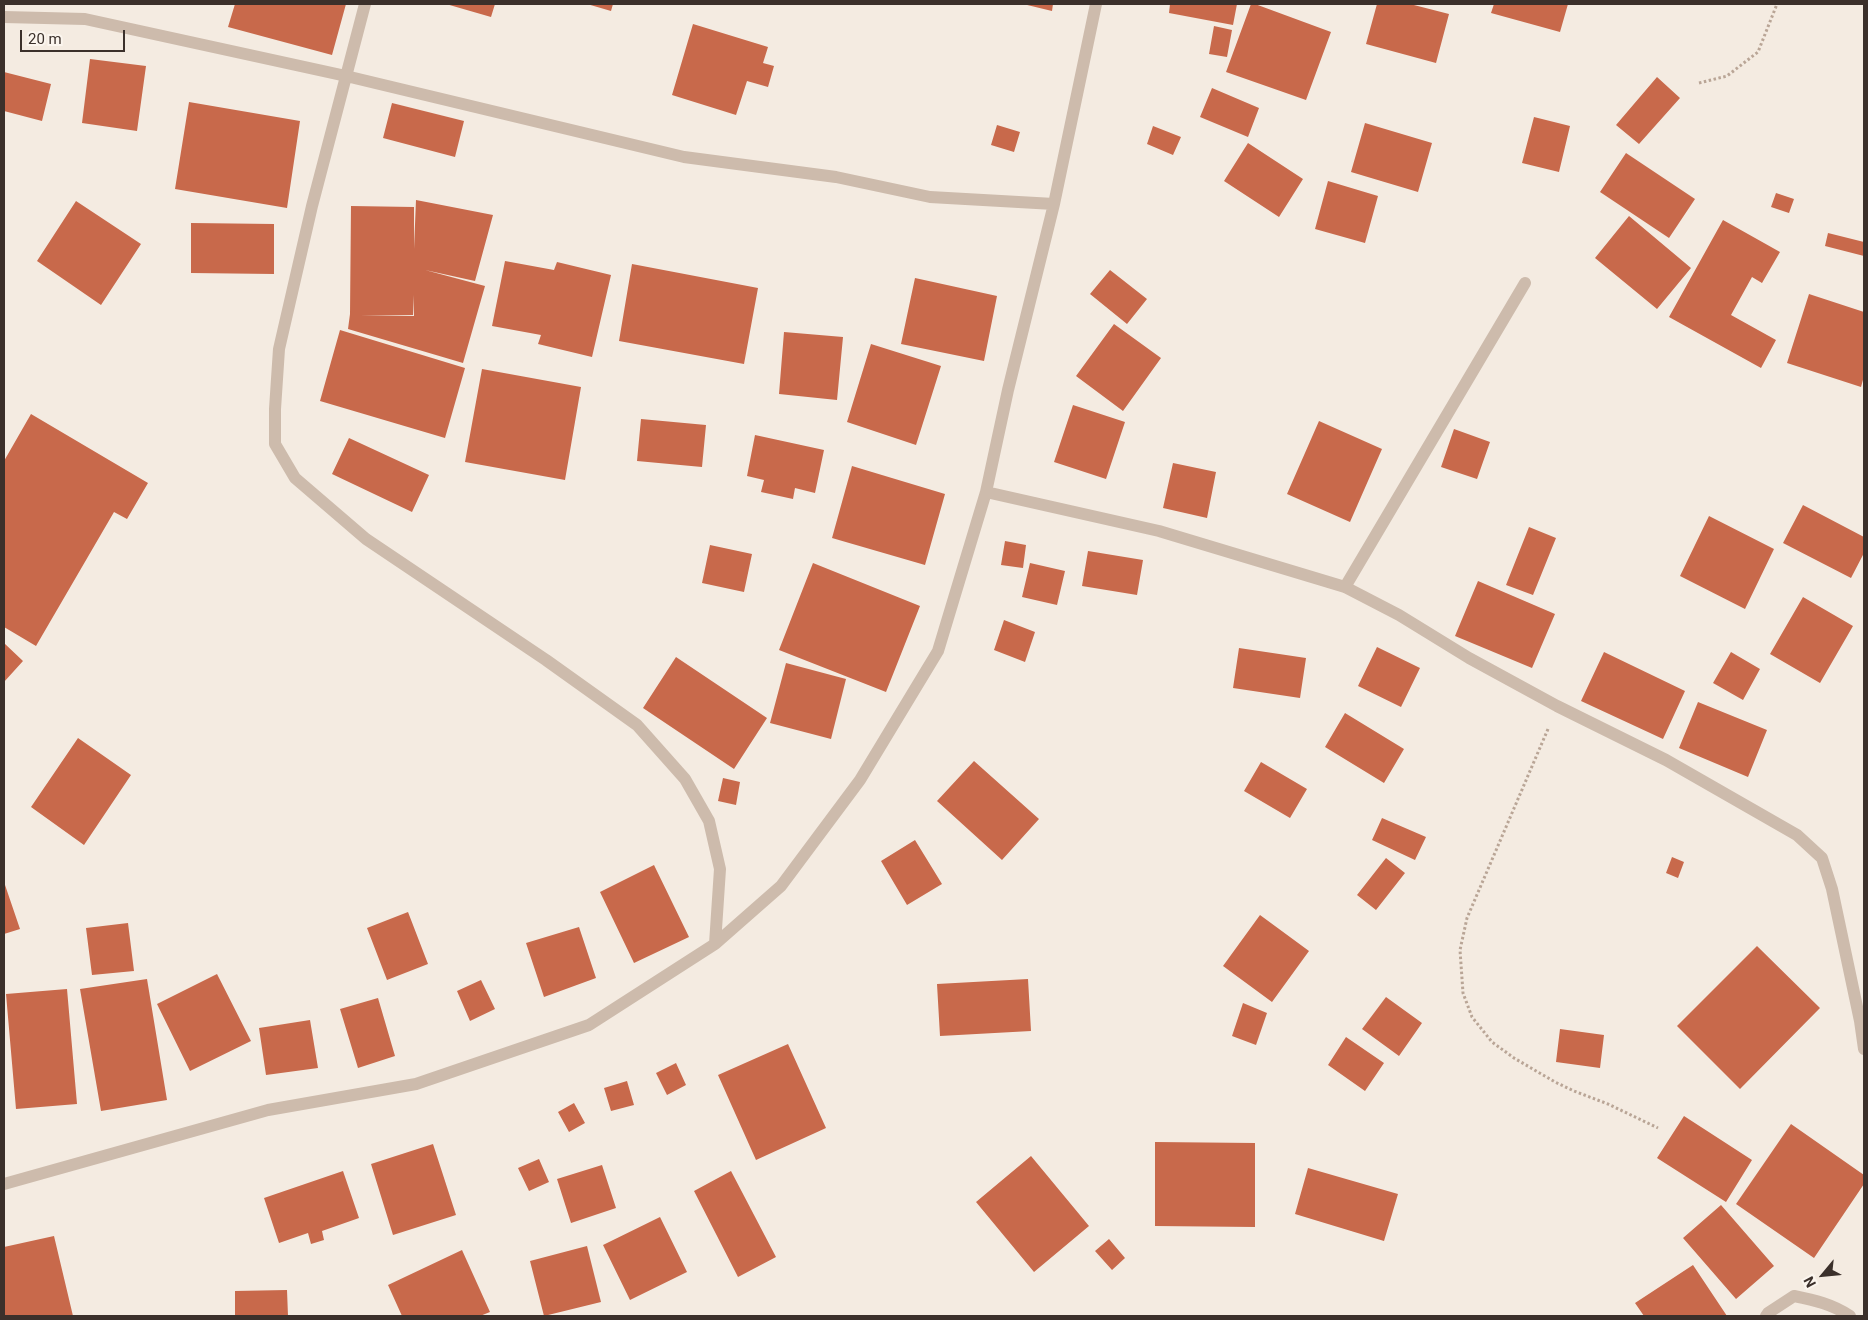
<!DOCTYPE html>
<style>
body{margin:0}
#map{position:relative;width:1868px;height:1320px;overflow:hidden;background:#f4ebe1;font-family:Roboto,sans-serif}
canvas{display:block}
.frame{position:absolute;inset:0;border:5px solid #3b302b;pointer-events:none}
.north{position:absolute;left:1798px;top:1250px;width:50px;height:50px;-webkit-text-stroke:4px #fbf5ee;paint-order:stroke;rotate:242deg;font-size:14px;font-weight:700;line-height:20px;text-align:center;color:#3b302b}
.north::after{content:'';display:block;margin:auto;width:18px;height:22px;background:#3b302b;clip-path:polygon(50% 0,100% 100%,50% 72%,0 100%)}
.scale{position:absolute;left:20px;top:30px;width:105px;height:22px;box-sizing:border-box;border:2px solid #3b302b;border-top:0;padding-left:6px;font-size:15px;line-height:18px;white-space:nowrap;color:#3b302b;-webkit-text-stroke:4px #fbf5ee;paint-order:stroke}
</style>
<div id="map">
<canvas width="1868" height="1320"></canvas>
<div class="frame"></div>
<div class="north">N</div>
<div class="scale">20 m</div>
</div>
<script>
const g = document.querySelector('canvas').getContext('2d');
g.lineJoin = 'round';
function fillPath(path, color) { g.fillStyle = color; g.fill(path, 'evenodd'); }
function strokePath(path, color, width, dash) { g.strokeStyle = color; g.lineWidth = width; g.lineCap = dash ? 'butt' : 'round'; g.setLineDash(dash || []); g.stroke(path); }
const building = new Path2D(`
 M235 4H346L332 55 228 27Z
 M446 4H495L491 17Z
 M587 4H613L611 11Z
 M1023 4H1053L1052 11Z
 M1170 4H1237L1233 25 1169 13Z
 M1251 4H1255L1331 32 1306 100 1226 72Z
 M1377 4H1410L1449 14 1436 63 1366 44Z
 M1494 4H1568L1560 32 1491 13Z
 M693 24 768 47 763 63 774 66 768 87 747 81 736 115 672 95Z
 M1214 26 1232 30 1227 57 1209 54Z
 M90 59 146 66 137 131 82 123Z
 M4 72 51 84 42 121 4 111Z
 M1657 77 1680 98 1639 144 1616 125Z
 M1212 88 1259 108 1248 137 1200 117Z
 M189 102 300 121 287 208 175 189Z
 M392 103 464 121 455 157 383 138Z
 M1534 117 1570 126 1559 172 1522 163Z
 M1365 123 1432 143 1418 192 1351 172Z
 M997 125 1020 132 1014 152 991 145Z
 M1153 126 1181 137 1173 155 1147 144Z
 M1248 143 1303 179 1279 217 1224 181Z
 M1626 153 1695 199 1669 238 1600 192Z
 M1328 181 1378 196 1365 243 1315 229Z
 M1776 193 1794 199 1789 213 1771 207Z
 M416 200 493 215 475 281 425 270 485 286 463 363 348 329 350 314 351 206 414 207V249ZM413 295 414 316 360 315H413Z
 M76 201 141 244 101 305 37 261Z
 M1629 216 1691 268 1657 309 1595 258Z
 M1723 220 1780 252 1762 283 1752 277 1731 315 1776 340 1761 368 1669 317Z
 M191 223 274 224V274L191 273Z
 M1828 233 1864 242V256L1825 246Z
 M505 261 554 270 557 262 611 275 592 357 538 344 541 335 492 326Z
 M632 264 758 288 744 364 619 341Z
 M1110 270 1147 299 1127 324 1090 294Z
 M915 278 997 296 984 361 901 344Z
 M1809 294 1864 312V376L1861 387 1787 363Z
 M1114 324 1161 358 1123 411 1076 376Z
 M340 330 465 368 445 438 320 401Z
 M784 332 843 337 837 400 779 394Z
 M871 344 941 366 916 445 847 422Z
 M482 369 581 387 565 480 465 462Z
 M1073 405 1125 422 1106 479 1054 462Z
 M31 414 148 483 127 519 114 512 36 646 4 627V461Z
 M641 419 706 425 702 467 637 461Z
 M1319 421 1382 449 1350 522 1287 494Z
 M1454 429 1490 442 1477 479 1441 467Z
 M755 435 824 450 815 493 795 488 793 499 761 492 764 480 747 476Z
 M349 438 429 475 412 512 332 474Z
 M1173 463 1216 472 1207 518 1163 508Z
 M852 466 945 494 925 565 832 538Z
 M1803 505 1864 537V553L1851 578 1783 543Z
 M1709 516 1774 549 1745 609 1680 576Z
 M1529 527 1556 538 1533 595 1506 585Z
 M1005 541 1026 545 1023 568 1001 565Z
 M710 545 752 554 744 592 702 583Z
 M1088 551 1143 560 1137 595 1082 586Z
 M813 563 920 606 886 692 779 650Z
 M1030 563 1065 571 1057 605 1022 597Z
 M1478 581 1555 614 1532 668 1455 636Z
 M1803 597 1853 626 1820 683 1770 654Z
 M1004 620 1035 632 1025 662 994 650Z
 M4 643 23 661 4 682Z
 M1377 647 1420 668 1401 707 1358 686Z
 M1239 648 1306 658 1300 698 1233 688Z
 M1604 652 1685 691 1663 739 1581 701Z
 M1731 652 1760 669 1743 700 1713 683Z
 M676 657 767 718 734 769 643 708Z
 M786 663 846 679 831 739 770 723Z
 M1698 702 1767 730 1748 777 1679 748Z
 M1345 713 1404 749 1384 783 1325 747Z
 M78 738 131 775 84 845 31 807Z
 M974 761 1039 819 1002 860 937 801Z
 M1261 762 1307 789 1290 818 1244 791Z
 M723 778 740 782 736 805 718 801Z
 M1382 818 1426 837 1415 860 1372 840Z
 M915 840 942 884 907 905 881 861Z
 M1672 857 1684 862 1678 878 1666 873Z
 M1386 858 1405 873 1376 910 1357 895Z
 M654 865 689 937 634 963 600 892Z
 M4 882 20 929 4 934Z
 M408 912 428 964 387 980 367 928Z
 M1260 915 1309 951 1272 1002 1223 966Z
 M128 923 134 971 92 975 86 928Z
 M579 927 596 978 544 997 526 943Z
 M1757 946 1820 1008 1740 1089 1677 1026Z
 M217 974 251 1041 190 1071 157 1004Z
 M147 979 167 1100 101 1111 80 989Z
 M1028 979 1031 1031 940 1036 937 984Z
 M481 980 495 1009 470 1021 457 991Z
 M67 989 77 1104 16 1109 6 994Z
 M1386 997 1422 1023 1399 1056 1362 1029Z
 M378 998 395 1056 358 1068 340 1009Z
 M1243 1003 1267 1013 1256 1045 1232 1036Z
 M310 1020 318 1068 266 1075 259 1028Z
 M1560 1029 1604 1035 1600 1068 1556 1062Z
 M1346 1037 1384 1063 1365 1091 1328 1065Z
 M788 1044 826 1128 756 1160 718 1075Z
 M676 1063 686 1085 667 1095 656 1073Z
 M627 1081 634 1105 611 1111 604 1088Z
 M574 1103 585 1123 569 1132 558 1112Z
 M1684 1116 1752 1160 1726 1202 1657 1158Z
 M1791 1124 1864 1175V1184L1814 1258 1736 1204Z
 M1155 1142 1255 1143V1227L1155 1226Z
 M433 1144 456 1215 393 1235 371 1164Z
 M1031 1156 1089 1226 1034 1272 976 1202Z
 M539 1159 549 1182 529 1191 518 1168Z
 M602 1165 616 1208 571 1223 557 1179Z
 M1308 1168 1398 1194 1384 1241 1295 1214Z
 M343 1171 359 1218 322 1231 324 1240 311 1244 308 1233 279 1243 264 1198Z
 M731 1171 776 1257 738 1277 694 1191Z
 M1721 1205 1774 1266 1736 1299 1683 1238Z
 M660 1217 687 1272 630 1300 603 1245Z
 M54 1236 73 1316H4V1247Z
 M1109 1239 1125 1258 1112 1270 1095 1251Z
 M587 1246 601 1302 544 1316 530 1261Z
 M462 1250 490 1312 480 1316H402L388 1285Z
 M1693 1265 1727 1316H1644L1635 1303Z
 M287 1290 288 1316H235V1291Z`);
const path = new Path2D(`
 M1699 83 1727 76 1758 52 1777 4
 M1548 729 1467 918 1460 950 1463 993 1472 1017 1492 1042 1514 1058 1555 1082 1574 1091 1608 1104 1658 1128`);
const street = new Path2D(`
 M365 4 312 206 279 349 275 409V444L295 478 366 539 546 660 637 725 685 779 709 821 720 869 715 944
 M4 17 85 19 346 76 684 157 836 177 930 197 1054 204
 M986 492 1159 531 1345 587 1399 615 1469 658 1557 706 1666 760 1797 835 1822 858 1832 889 1860 1021 1864 1049
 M1345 587 1525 283
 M4 1184 268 1110 416 1084 589 1025 715 944 781 886 860 780 938 651 986 492 1008 390 1054 204 1096 4
 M1766 1316 1768 1313 1794 1296C1814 1300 1832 1304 1850 1316`);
fillPath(building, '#c8694b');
strokePath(path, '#b9a596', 3, [2.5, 2.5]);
strokePath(street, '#cdbbac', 12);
</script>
